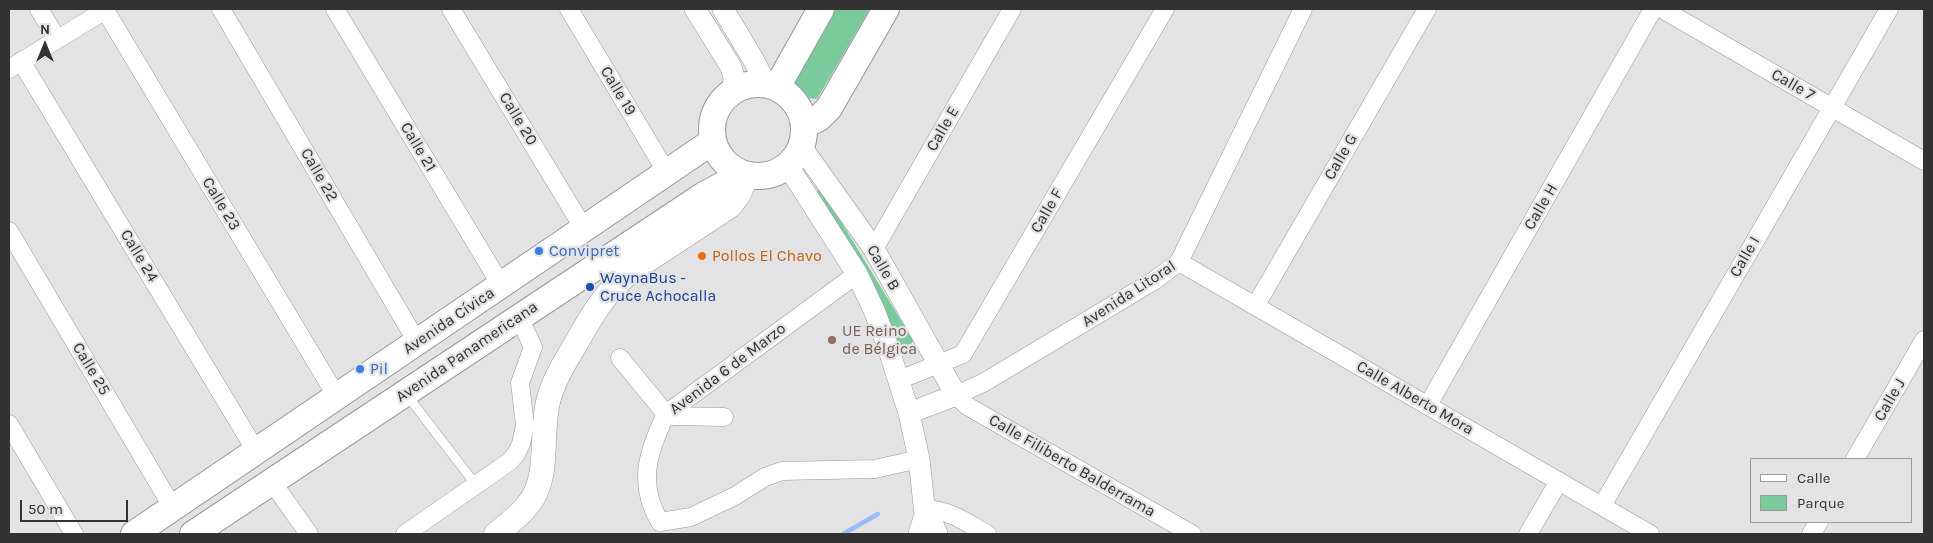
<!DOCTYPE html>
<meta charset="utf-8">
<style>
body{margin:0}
#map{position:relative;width:1933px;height:543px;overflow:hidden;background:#e3e3e5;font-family:Karla,sans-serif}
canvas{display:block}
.frame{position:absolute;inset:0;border:10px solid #323233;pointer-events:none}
.legend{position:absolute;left:1750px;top:458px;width:162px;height:65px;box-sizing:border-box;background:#e3e3e5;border:1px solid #9c9c9e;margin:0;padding:6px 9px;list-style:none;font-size:15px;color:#323233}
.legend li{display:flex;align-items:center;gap:10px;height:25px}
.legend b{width:25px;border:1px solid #9c9c9e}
.north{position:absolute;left:20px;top:20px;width:50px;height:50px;-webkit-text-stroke:4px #e3e3e5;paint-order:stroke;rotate:0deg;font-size:14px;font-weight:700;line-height:20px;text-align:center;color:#323233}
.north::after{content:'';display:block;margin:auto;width:18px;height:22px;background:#323233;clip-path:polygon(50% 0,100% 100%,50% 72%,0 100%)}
.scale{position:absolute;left:20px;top:500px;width:108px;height:22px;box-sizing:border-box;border:2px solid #323233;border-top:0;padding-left:6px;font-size:15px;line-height:18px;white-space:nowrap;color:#323233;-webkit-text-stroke:4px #e3e3e5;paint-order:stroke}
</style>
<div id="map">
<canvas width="1933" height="543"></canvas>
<div class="frame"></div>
<ul class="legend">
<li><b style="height:6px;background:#fff"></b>Calle</li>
<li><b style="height:14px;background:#7bca9c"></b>Parque</li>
</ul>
<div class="north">N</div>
<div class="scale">50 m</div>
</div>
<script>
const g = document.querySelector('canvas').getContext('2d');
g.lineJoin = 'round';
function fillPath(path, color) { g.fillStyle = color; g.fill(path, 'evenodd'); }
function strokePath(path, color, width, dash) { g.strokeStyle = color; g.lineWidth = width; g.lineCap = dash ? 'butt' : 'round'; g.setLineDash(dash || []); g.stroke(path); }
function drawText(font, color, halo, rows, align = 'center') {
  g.font = font + ' Karla,sans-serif'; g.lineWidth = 4.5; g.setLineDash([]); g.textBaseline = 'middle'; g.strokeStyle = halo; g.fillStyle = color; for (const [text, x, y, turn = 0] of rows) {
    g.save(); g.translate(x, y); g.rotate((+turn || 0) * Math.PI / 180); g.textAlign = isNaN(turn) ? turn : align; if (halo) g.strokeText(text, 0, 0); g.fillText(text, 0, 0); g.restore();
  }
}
const green = new Path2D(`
 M832 9H870L817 99 808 98 795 87 794 74Z
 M821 189 913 340 912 343 898 350 883 304 817 191Z`);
const stream = new Path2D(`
 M843 534 878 514`);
const service = new Path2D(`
 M406 394 476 485`);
const minor = new Path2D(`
 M39 9 57 39
 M221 9 417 342
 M335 9 501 285
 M451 9 584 229
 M569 9 667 173
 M1662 9 1924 161
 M105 10 337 397
 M21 61 256 451
 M9 69 107 9
 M9 231 173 508
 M874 249 1012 9
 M1179 262 1650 534
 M857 274 666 414C648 451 637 484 660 522L691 517 735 496 765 477 782 471 875 469 919 459
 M1256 305 1427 9
 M620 358 666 414 674 416 724 417
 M899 380 963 354 1165 9
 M1428 405 1653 9
 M9 424 74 534
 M1855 459 1924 340
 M272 482 309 534
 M1602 506 1889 9
 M925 509C952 511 964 521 987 534
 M405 534 509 462 516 454 521 444 525 425 520 383 533 347 519 317
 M1192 534 967 406 956 395 983 383 1155 280 1179 262 1303 9
 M1528 534 1559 481
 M1811 534 1819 522`);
const tertiary = new Path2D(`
 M695 9 731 67 734 77 733 91
 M723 9 753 59 766 84
 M802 148 874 249 956 395 909 413
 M788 166 857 274 874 310 888 347 909 413 919 459 925 515 919 534
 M925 515 932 522 937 534`);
const secondary = new Path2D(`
 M496 534C509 523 525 512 534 496 549 468 540 429 549 398 554 380 564 363 574 347 591 317 604 293 631 271L730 206 739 194 747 175`);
const primary = new Path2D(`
 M712 130a46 46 0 1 1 92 0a46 46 0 1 1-92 0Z
 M777 87 821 9
 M805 125 819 118 829 108 886 9
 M134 534 713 141
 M193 534 704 195 743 174`);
const markers = [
 [539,251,5,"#3f7fe0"],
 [702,256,5,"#e8710a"],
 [590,287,5,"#1a4fb4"],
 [832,340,5,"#8d6e63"],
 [360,369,5,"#3f7fe0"]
];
const streetNames = [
 ["Calle 7",1793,85,30],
 ["Calle 19",618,91,59],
 ["Calle 20",518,119,59],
 ["Calle E",943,129,-60],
 ["Calle 21",418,147,59],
 ["Calle G",1341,157,-60],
 ["Calle 22",319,175,60],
 ["Calle 23",221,204,59],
 ["Calle H",1541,207,-60],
 ["Calle F",1047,211,-60],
 ["Calle 24",139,256,59],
 ["Calle I",1745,257,-60],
 ["Calle B",883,268,60],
 ["Avenida Litoral",1129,294,-33],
 ["Avenida Cívica",449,321,-34],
 ["Avenida Panamericana",467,352,-34],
 ["Calle 25",91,369,59],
 ["Avenida 6 de Marzo",728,369,-37],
 ["Calle Alberto Mora",1415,398,30],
 ["Calle J",1890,400,-60],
 ["Calle Filiberto Balderrama",1072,466,30]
];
const shopNames = [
 ["Convipret",549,251],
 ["Pil",370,369]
];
const foodNames = [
 ["Pollos El Chavo",712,256]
];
const transitNames = [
 ["WaynaBus -",600,278],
 ["Cruce Achocalla",600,296]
];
const educationNames = [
 ["UE Reino",842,331],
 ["de Bélgica",842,349]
];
fillPath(green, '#7bca9c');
strokePath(stream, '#99bdf8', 4.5);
strokePath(service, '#989899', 10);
strokePath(minor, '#989899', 19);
strokePath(tertiary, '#989899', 22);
strokePath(secondary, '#989899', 25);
strokePath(primary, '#989899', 28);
strokePath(service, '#fff', 9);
strokePath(minor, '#fff', 18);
strokePath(tertiary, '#fff', 21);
strokePath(secondary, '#fff', 24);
strokePath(primary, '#fff', 26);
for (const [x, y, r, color] of markers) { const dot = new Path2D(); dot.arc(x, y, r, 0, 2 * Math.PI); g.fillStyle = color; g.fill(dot); strokePath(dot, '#e3e3e5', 2); }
drawText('16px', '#323233', '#e3e3e5', streetNames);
drawText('16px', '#366cbe', '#e3e3e5', shopNames, 'left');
drawText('16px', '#c56008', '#e3e3e5', foodNames, 'left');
drawText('16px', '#164399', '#e3e3e5', transitNames, 'left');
drawText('16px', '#785e54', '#e3e3e5', educationNames, 'left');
</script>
